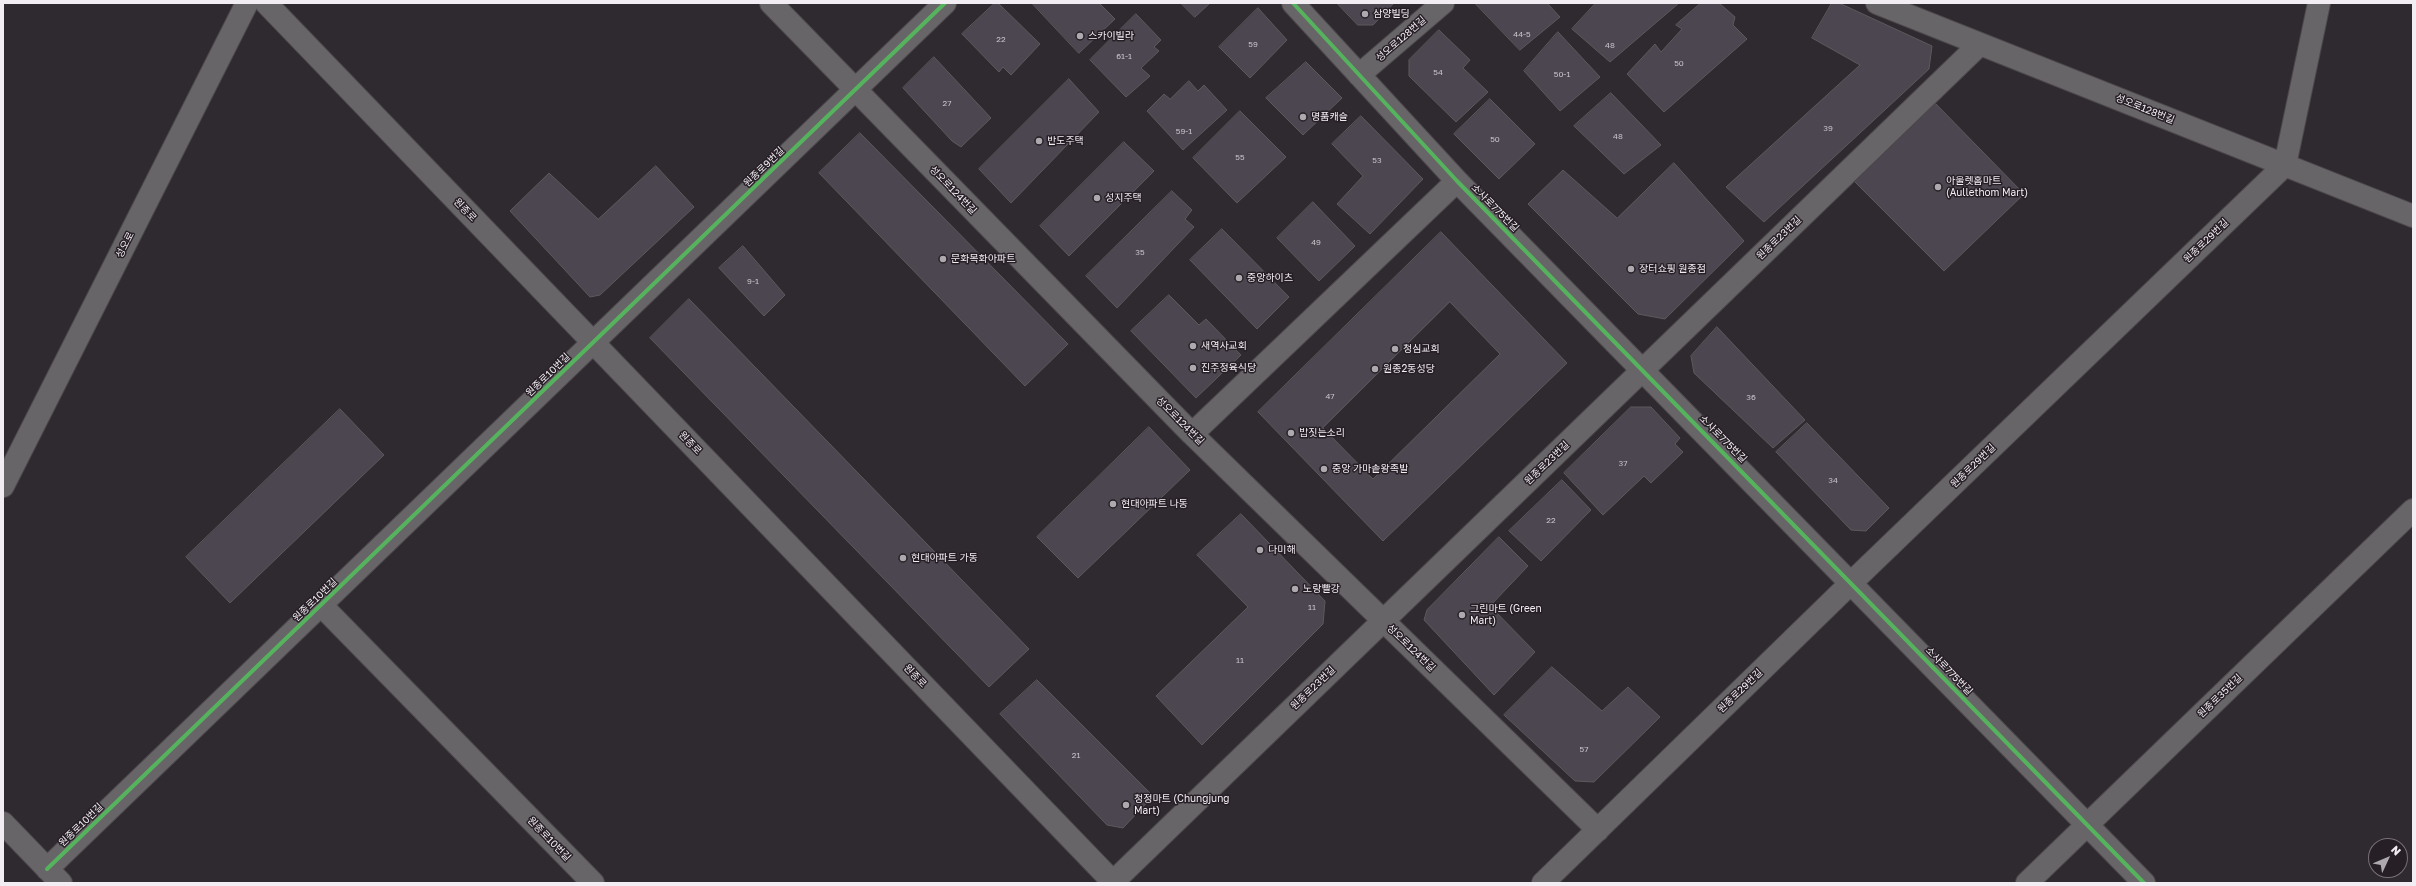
<!DOCTYPE html>
<meta charset="utf-8">
<style>
body{margin:0}
#map{position:relative;width:2416px;height:886px;overflow:hidden;background:#2f2a2f;font-family:"Golos Text",sans-serif}
canvas{display:block}
.frame{position:absolute;inset:0;border:4px solid #f2edf2;pointer-events:none}
.north{position:absolute;left:2368px;top:838px;width:40px;height:40px;box-sizing:border-box;background:#261f26;border:1px solid #787178;border-radius:50%;rotate:46deg;font-size:11px;font-weight:700;line-height:16px;text-align:center;color:#f2edf2}
.north::after{content:'';display:block;margin:auto;width:14px;height:18px;background:#aea9ae;clip-path:polygon(50% 0,100% 100%,50% 72%,0 100%)}
</style>
<div id="map">
<canvas width="2416" height="886"></canvas>
<div class="frame"></div>
<div class="north">N</div>
</div>
<script>
const g = document.querySelector('canvas').getContext('2d');
g.lineJoin = 'round';
function fillPath(path, color) { g.fillStyle = color; g.fill(path, 'evenodd'); }
function strokePath(path, color, width, dash) { g.strokeStyle = color; g.lineWidth = width; g.lineCap = dash ? 'butt' : 'round'; g.setLineDash(dash || []); g.stroke(path); }
function drawText(font, color, halo, rows, align = 'center') {
  g.font = font + ' "Golos Text","Noto Sans KR",sans-serif'; g.lineWidth = 3; g.setLineDash([]); g.textBaseline = 'middle'; g.strokeStyle = halo; g.fillStyle = color; for (const [text, x, y, turn = 0] of rows) {
    g.save(); g.translate(x, y); g.rotate((+turn || 0) * Math.PI / 180); g.textAlign = isNaN(turn) ? turn : align; if (halo) g.strokeText(text, 0, 0); g.fillText(text, 0, 0); g.restore();
  }
}
const building = new Path2D(`
 M995 3H998L1040 44 1011 75 1003 67 999 72 962 34Z
 M1032 3H1099L1115 19 1079 53Z
 M1181 3H1210L1195 17Z
 M1337 3H1394L1373 25H1358Z
 M1475 3H1547L1560 17 1520 50Z
 M1596 3H1679L1610 62 1572 29Z
 M1701 3H1719L1735 17 1733 25 1747 39 1664 112 1627 74 1655 44 1661 52 1682 29 1676 25Z
 M1832 3H1839L1932 46 1929 69 1764 222 1726 187 1860 65 1812 38Z
 M1258 8 1287 40 1250 78 1219 47Z
 M1136 14 1161 40 1154 47 1159 51 1141 68 1150 76 1126 97 1090 60Z
 M1439 30 1470 60 1463 68 1488 92 1456 122 1409 76V60Z
 M1558 32 1600 77 1560 111 1524 71Z
 M934 57 991 118 961 147 952 141 903 88Z
 M1306 62 1342 98 1303 135 1266 98Z
 M1069 79 1099 112 1011 203 979 169Z
 M1189 81 1198 91 1204 85 1227 110 1183 150 1147 111 1164 94 1170 99Z
 M1611 93 1661 145 1624 174 1574 126Z
 M1490 99 1535 144 1499 179 1454 134Z
 M1935 103 2024 194 1944 271 1853 180Z
 M1240 111 1286 157 1237 203 1193 158Z
 M1361 116 1423 179 1370 234 1337 204 1363 176 1332 144Z
 M860 133 1068 344 1025 386 819 173Z
 M1124 142 1154 171 1069 256 1040 226Z
 M1674 163 1744 241 1665 319 1638 314 1528 204 1563 170 1617 218Z
 M656 166 694 207 600 295 590 297 510 211 549 173 598 219Z
 M1172 191 1192 210 1185 219 1194 227 1117 308 1086 276Z
 M1313 202 1355 246 1319 281 1277 238Z
 M1222 229 1289 297 1257 329 1190 260Z
 M1441 232 1567 363 1383 541 1258 412ZM1450 302 1500 354 1373 479 1323 428Z
 M743 246 785 295 764 316 719 268Z
 M1169 295 1199 325 1206 319 1241 355 1196 398 1131 331Z
 M689 299 1029 649 989 687 650 338Z
 M1717 327 1805 420 1773 448 1694 373 1691 356Z
 M1631 407H1651L1680 438 1675 444 1683 452 1651 483 1644 476 1603 515 1564 473Z
 M340 409 384 455 230 603 186 557Z
 M1807 423 1889 508 1866 531 1851 530 1776 452Z
 M1149 427 1190 470 1078 578 1037 537Z
 M1562 480 1591 510 1541 561 1509 531Z
 M1241 514 1325 601 1323 624 1202 745 1156 696 1248 607 1197 555Z
 M1499 537 1528 566 1490 606 1535 652 1494 695 1424 620 1427 610Z
 M1552 667 1602 711 1628 687 1660 717 1594 782 1575 781 1504 715Z
 M1037 680 1153 796 1123 828 1107 825 1000 714Z`);
const minor = new Path2D(`
 M266 3 1114 883
 M771 3 1192 434 1598 830
 M1293 3 1457 181 2144 883
 M1877 3 2413 216
 M1359 75 1443 3
 M1192 434 1457 181
 M3 486 247 3
 M321 605 593 883
 M3 823 61 883
 M47 869 945 3
 M1112 883 1980 44
 M1543 883 1852 582 2285 165 2319 3
 M2027 883 2413 510`);
const cycleway = new Path2D(`
 M1293 3 1457 181 2144 883
 M47 869 945 3`);
const markers = [
 [1365,14,4,"#aea9ae"],
 [1080,36,4,"#aea9ae"],
 [1303,117,4,"#aea9ae"],
 [1039,141,4,"#aea9ae"],
 [1938,187,4,"#aea9ae"],
 [1097,198,4,"#aea9ae"],
 [943,259,4,"#aea9ae"],
 [1631,269,4,"#aea9ae"],
 [1239,278,4,"#aea9ae"],
 [1193,346,4,"#aea9ae"],
 [1395,349,4,"#aea9ae"],
 [1193,368,4,"#aea9ae"],
 [1375,369,4,"#aea9ae"],
 [1291,433,4,"#aea9ae"],
 [1324,469,4,"#aea9ae"],
 [1113,504,4,"#aea9ae"],
 [1260,550,4,"#aea9ae"],
 [903,558,4,"#aea9ae"],
 [1295,589,4,"#aea9ae"],
 [1462,615,4,"#aea9ae"],
 [1126,805,4,"#aea9ae"]
];
const numberNames = [
 ["44-5",1522,34],
 ["22",1001,39],
 ["59",1253,44],
 ["48",1610,45],
 ["61-1",1124,56],
 ["50",1679,63],
 ["54",1438,72],
 ["50-1",1562,74],
 ["27",947,103],
 ["39",1828,128],
 ["59-1",1184,131],
 ["48",1618,136],
 ["50",1495,139],
 ["55",1240,157],
 ["53",1377,160],
 ["49",1316,242],
 ["35",1140,252],
 ["9-1",753,281],
 ["47",1330,396],
 ["36",1751,397],
 ["37",1623,463],
 ["34",1833,480],
 ["22",1551,520],
 ["11",1312,607],
 ["11",1240,660],
 ["57",1584,749],
 ["21",1076,755]
];
const poiNames = [
 ["삼양빌딩",1373,14],
 ["스카이빌라",1088,36],
 ["명품캐슬",1311,117],
 ["반도주택",1047,141],
 ["아울렛홈마트",1946,181],
 ["(Aullethom Mart)",1946,193],
 ["성지주택",1105,198],
 ["문화목화아파트",951,259],
 ["장터쇼핑 원종점",1639,269],
 ["중앙하이츠",1247,278],
 ["새역사교회",1201,346],
 ["청심교회",1403,349],
 ["진주정육식당",1201,368],
 ["원종2동성당",1383,369],
 ["밥짓는소리",1299,433],
 ["중앙 가마솥왕족발",1332,469],
 ["현대아파트 나동",1121,504],
 ["다미해",1268,550],
 ["현대아파트 가동",911,558],
 ["노랑빨강",1303,589],
 ["그린마트 (Green",1470,609],
 ["Mart)",1470,621],
 ["청정마트 (Chungjung",1134,799],
 ["Mart)",1134,811]
];
const streetNames = [
 ["성오로128번길",1401,39,-41],
 ["성오로128번길",2145,109,22],
 ["원종로9번길",764,167,-44],
 ["성오로124번길",953,190,46],
 ["소사로775번길",1495,208,45],
 ["원종로",465,210,46],
 ["원종로23번길",1779,238,-44],
 ["원종로29번길",2206,241,-44],
 ["성오로",125,245,-63],
 ["원종로10번길",548,375,-44],
 ["성오로124번길",1180,421,45],
 ["소사로775번길",1723,439,45],
 ["원종로",690,443,46],
 ["원종로23번길",1547,463,-44],
 ["원종로29번길",1973,466,-44],
 ["원종로10번길",315,600,-44],
 ["성오로124번길",1411,648,44],
 ["소사로775번길",1949,671,46],
 ["원종로",915,676,46],
 ["원종로23번길",1313,688,-44],
 ["원종로29번길",1740,691,-44],
 ["원종로35번길",2220,696,-44],
 ["원종로10번길",81,825,-44],
 ["원종로10번길",549,839,46]
];
fillPath(building, '#4c4650');
strokePath(building, '#5c595d', 1);
strokePath(minor, '#4b474b', 24);
strokePath(minor, '#686568', 22);
strokePath(cycleway, '#56b35d', 4);
for (const [x, y, r, color] of markers) { const dot = new Path2D(); dot.arc(x, y, r, 0, 2 * Math.PI); g.fillStyle = color; g.fill(dot); strokePath(dot, '#261f26', 1.5); }
drawText('8px', '#c8c3ca', null, numberNames);
drawText('10px', '#f2edf2', '#261f26', poiNames, 'left');
drawText('10px', '#f2edf2', '#261f26', streetNames);
</script>
